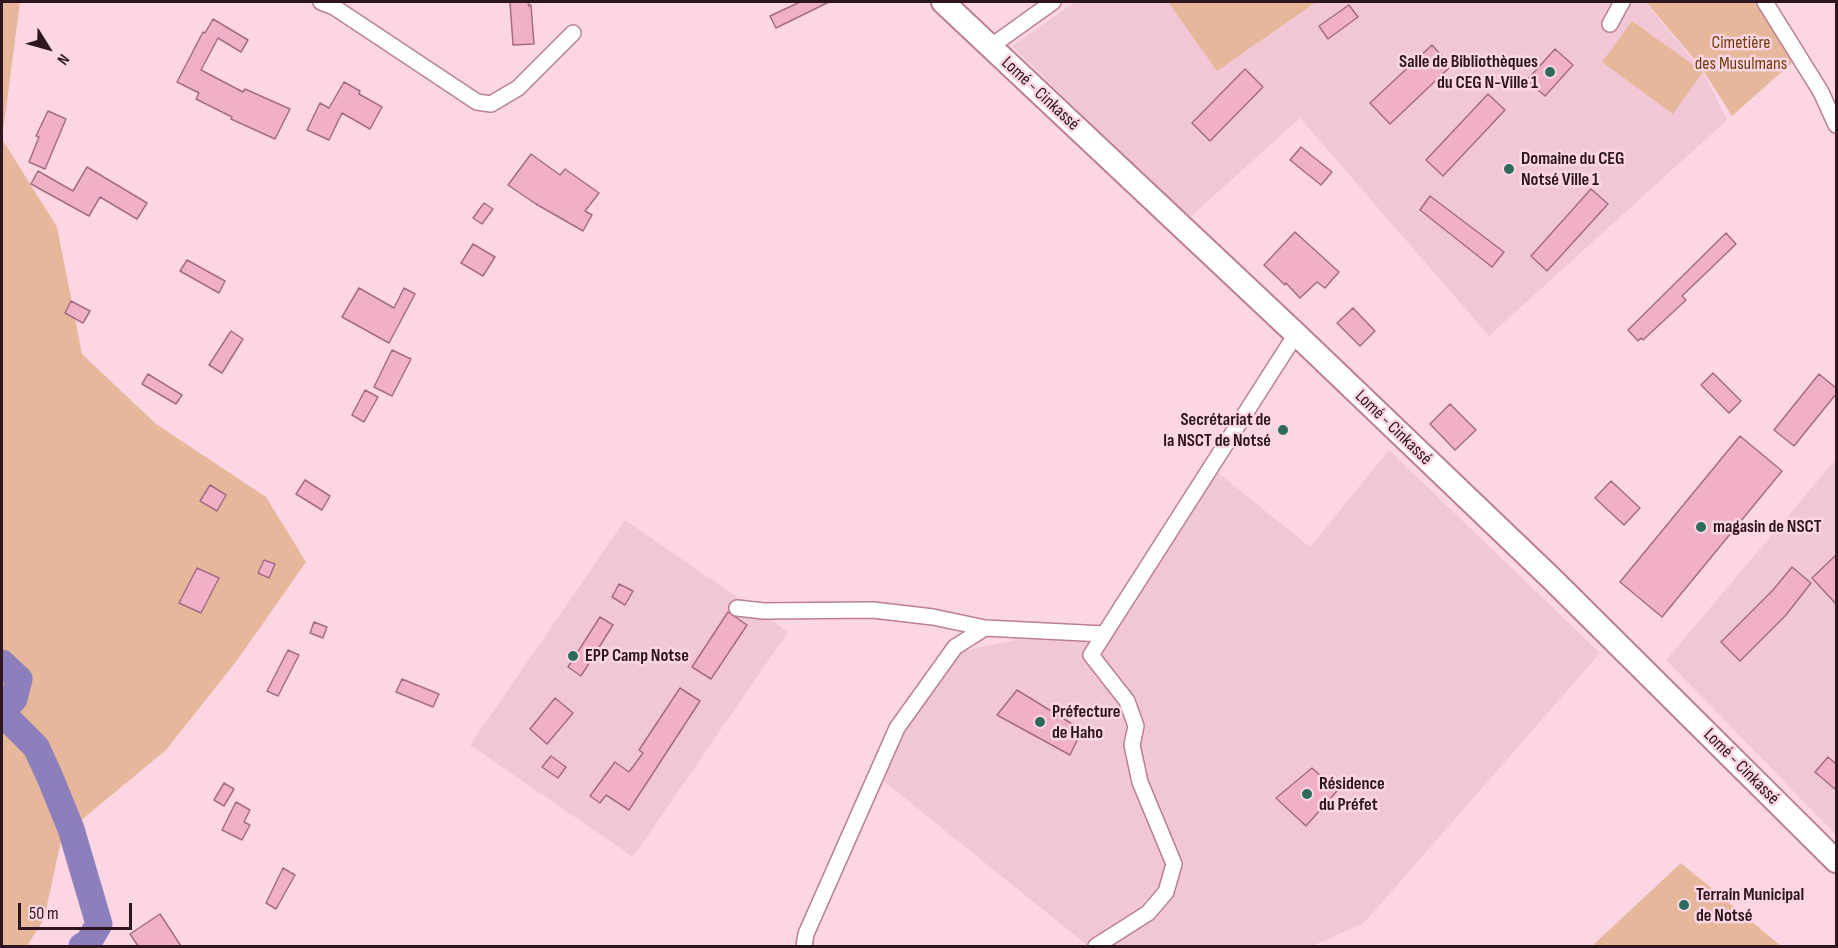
<!DOCTYPE html>
<meta charset="utf-8">
<style>
body{margin:0}
#map{position:relative;width:1838px;height:948px;overflow:hidden;background:#fdd6e4;font-family:"Sofia Sans Condensed",sans-serif}
canvas{display:block}
.frame{position:absolute;inset:0;border:3px solid #2d161f;pointer-events:none}
.north{position:absolute;left:18px;top:18px;width:60px;height:60px;-webkit-text-stroke:4px #fdd6e4;paint-order:stroke;rotate:127deg;font-size:16px;font-weight:700;line-height:24px;text-align:center;color:#2d161f}
.north::after{content:'';display:block;margin:auto;width:21px;height:27px;background:#2d161f;clip-path:polygon(50% 0,100% 100%,50% 72%,0 100%)}
.scale{position:absolute;left:18px;top:903px;width:114px;height:27px;box-sizing:border-box;border:3px solid #2d161f;border-top:0;padding-left:8px;font-size:18px;line-height:21px;white-space:nowrap;color:#2d161f;-webkit-text-stroke:4px #fdd6e4;paint-order:stroke}
</style>
<div id="map">
<canvas width="1838" height="948"></canvas>
<div class="frame"></div>
<div class="north">N</div>
<div class="scale">50 m</div>
</div>
<script>
const g = document.querySelector('canvas').getContext('2d');
g.lineJoin = 'round';
function fillPath(path, color) { g.fillStyle = color; g.fill(path, 'evenodd'); }
function strokePath(path, color, width, dash) { g.strokeStyle = color; g.lineWidth = width; g.lineCap = dash ? 'butt' : 'round'; g.setLineDash(dash || []); g.stroke(path); }
function drawText(font, color, halo, rows, align = 'center') {
  g.font = font + ' "Sofia Sans Condensed",sans-serif'; g.lineWidth = 5; g.setLineDash([]); g.textBaseline = 'middle'; g.strokeStyle = halo; g.fillStyle = color; for (const [text, x, y, turn = 0] of rows) {
    g.save(); g.translate(x, y); g.rotate((+turn || 0) * Math.PI / 180); g.textAlign = isNaN(turn) ? turn : align; if (halo) g.strokeText(text, 0, 0); g.fillText(text, 0, 0); g.restore();
  }
}
const built = new Path2D(`
 M1075 2H1645L1703 72 1727 120 1489 336 1300 118 1188 219 1012 46Z
 M1389 450 1600 653 1364 923 1312 946H1088L881 779 903 728 961 651 1025 638 1088 642 1122 621 1216 471 1310 547Z
 M1836 459V835L1666 660Z
 M625 520 788 632 633 857 470 745Z`);
const green = new Path2D(`
 M2 2H20L2 139 57 227 82 354 156 424 266 497 306 562 238 659 166 750 62 836 44 919 27 946H2Z
 M1168 2H1316L1217 71Z
 M1646 2H1755L1795 60 1732 116 1701 67Z
 M1632 21 1703 72 1673 114 1602 62Z
 M1681 863 1781 946H1592Z`);
const river = new Path2D(`
 M2 663 19 679 14 699 2 711
 M2 713 36 747 49 775 71 829 99 924 88 943 82 946`);
const building = new Path2D(`
 M510 2H528L529 6 531 5 534 44 513 45Z
 M800 2H829L776 28 770 16Z
 M1349 5 1358 17 1328 39 1319 26Z
 M213 19 248 40 241 52 218 38 201 70 243 92 245 89 290 109 275 139 231 119 232 117 196 99 199 93 177 82 203 32 205 33Z
 M1432 45 1451 66 1390 124 1370 103Z
 M1555 49 1573 65 1545 96 1527 80Z
 M1245 69 1263 87 1210 141 1192 123Z
 M344 82 360 91 359 94 382 107 370 129 342 113 329 140 307 130 320 103 329 108Z
 M1488 94 1505 110 1443 176 1426 160Z
 M48 111 66 119 45 169 29 162 39 137 36 136Z
 M1301 147 1332 172 1321 185 1290 160Z
 M531 154 560 175 565 169 599 193 585 211 592 215 583 231 536 204 508 185Z
 M87 167 147 203 137 219 100 197 89 216 31 184 38 171 73 191Z
 M1591 189 1608 204 1547 271 1531 256Z
 M1430 196 1504 252 1492 267 1420 210Z
 M484 203 493 209 482 224 473 218Z
 M1295 232 1339 272 1325 288 1317 282 1300 298 1286 283 1285 285 1264 265Z
 M1726 233 1736 244 1682 296 1686 300 1643 340 1641 338 1638 341 1628 330Z
 M473 244 495 257 483 276 461 263Z
 M187 260 225 281 219 293 180 271Z
 M359 288 394 308 404 288 415 294 389 343 342 317Z
 M71 301 90 311 83 323 65 313Z
 M1353 308 1375 331 1360 346 1337 323Z
 M231 331 243 339 222 373 209 365Z
 M392 350 411 359 392 396 374 387Z
 M1713 373 1741 401 1729 413 1701 385Z
 M148 374 182 395 176 404 142 384Z
 M1819 374 1836 388V394L1794 446 1774 430Z
 M365 390 378 397 364 422 352 415Z
 M1450 404 1476 430 1455 450 1430 424Z
 M1740 436 1782 471 1662 617 1620 582Z
 M305 480 330 496 322 510 296 494Z
 M1611 481 1640 508 1624 525 1595 498Z
 M210 485 226 495 217 511 200 501Z
 M1836 555V604L1812 578Z
 M264 560 275 564 269 578 258 573Z
 M1792 567 1811 583 1786 615 1740 661 1721 642 1773 590Z
 M197 568 219 578 201 613 179 603Z
 M619 584 633 591 625 605 612 597Z
 M728 612 747 625 711 679 692 667Z
 M600 617 613 625 581 676 568 667Z
 M314 622 327 627 323 638 310 633Z
 M288 650 299 655 278 696 267 691Z
 M402 679 439 694 433 707 396 692Z
 M680 688 700 701 629 810 606 795 600 803 590 796 615 762 629 772 643 753 639 750Z
 M1017 690 1082 730 1070 755 997 715Z
 M555 698 573 713 547 744 530 729Z
 M551 756 566 767 558 778 542 767Z
 M1828 757 1836 764V790L1815 772Z
 M1312 768 1337 791 1306 826 1276 798Z
 M224 783 234 789 224 806 214 800Z
 M236 802 250 810 244 822 250 825 242 840 222 830Z
 M283 868 295 875 276 909 266 903Z
 M160 914 181 946H138L130 934Z`);
const minor = new Path2D(`
 M321 2 334 7 477 102 491 104 518 88 573 33
 M1765 2 1821 92 1836 125
 M1610 24 1622 2
 M990 47 1053 2
 M737 608 764 611 873 610 933 617 985 628
 M804 946 806 934 897 728 955 647 985 628 1104 634
 M1096 946 1148 913 1166 892 1174 864 1140 782 1132 745 1136 726 1127 701 1091 655 1296 334`);
const highway = new Path2D(`
 M943 2 1296 334 1552 579 1836 861`);
const markers = [
 [1550,72,6,"#2b6c5c"],
 [1509,169,6,"#2b6c5c"],
 [1283,430,6,"#2b6c5c"],
 [1701,527,6,"#2b6c5c"],
 [573,656,6,"#2b6c5c"],
 [1040,722,6,"#2b6c5c"],
 [1307,794,6,"#2b6c5c"],
 [1684,905,6,"#2b6c5c"]
];
const parkNames = [
 ["Cimetière",1741,43],
 ["des Musulmans",1741,64]
];
const poiNames = [
 ["Salle de Bibliothèques",1538,62,"right"],
 ["du CEG N-Ville 1",1538,83,"right"],
 ["Domaine du CEG",1521,159],
 ["Notsé Ville 1",1521,180],
 ["Secrétariat de",1271,420,"right"],
 ["la NSCT de Notsé",1271,441,"right"],
 ["magasin de NSCT",1713,527],
 ["EPP Camp Notse",585,656],
 ["Préfecture",1052,712],
 ["de Haho",1052,733],
 ["Résidence",1319,784],
 ["du Préfet",1319,805],
 ["Terrain Municipal",1696,895],
 ["de Notsé",1696,916]
];
const streetNames = [
 ["Lomé - Cinkassé",1040,94,43],
 ["Lomé - Cinkassé",1393,428,44],
 ["Lomé - Cinkassé",1741,767,45]
];
fillPath(built, '#f1c7d6');
fillPath(green, '#e6b79a');
strokePath(river, '#8d7fbc', 27);
fillPath(building, '#efb0c8');
strokePath(building, '#a56c83', 1.5);
strokePath(minor, '#ba7f96', 18);
strokePath(highway, '#ba7f96', 26);
strokePath(minor, '#fff', 15);
strokePath(highway, '#fff', 22);
for (const [x, y, r, color] of markers) { const dot = new Path2D(); dot.arc(x, y, r, 0, 2 * Math.PI); g.fillStyle = color; g.fill(dot); strokePath(dot, '#fdd6e4', 2); }
drawText('18px', '#723a0a', '#fdd6e4', parkNames);
drawText('bold 18px', '#2d161f', '#fdd6e4', poiNames, 'left');
drawText('18px', '#2d161f', '#fdd6e4', streetNames);
</script>
